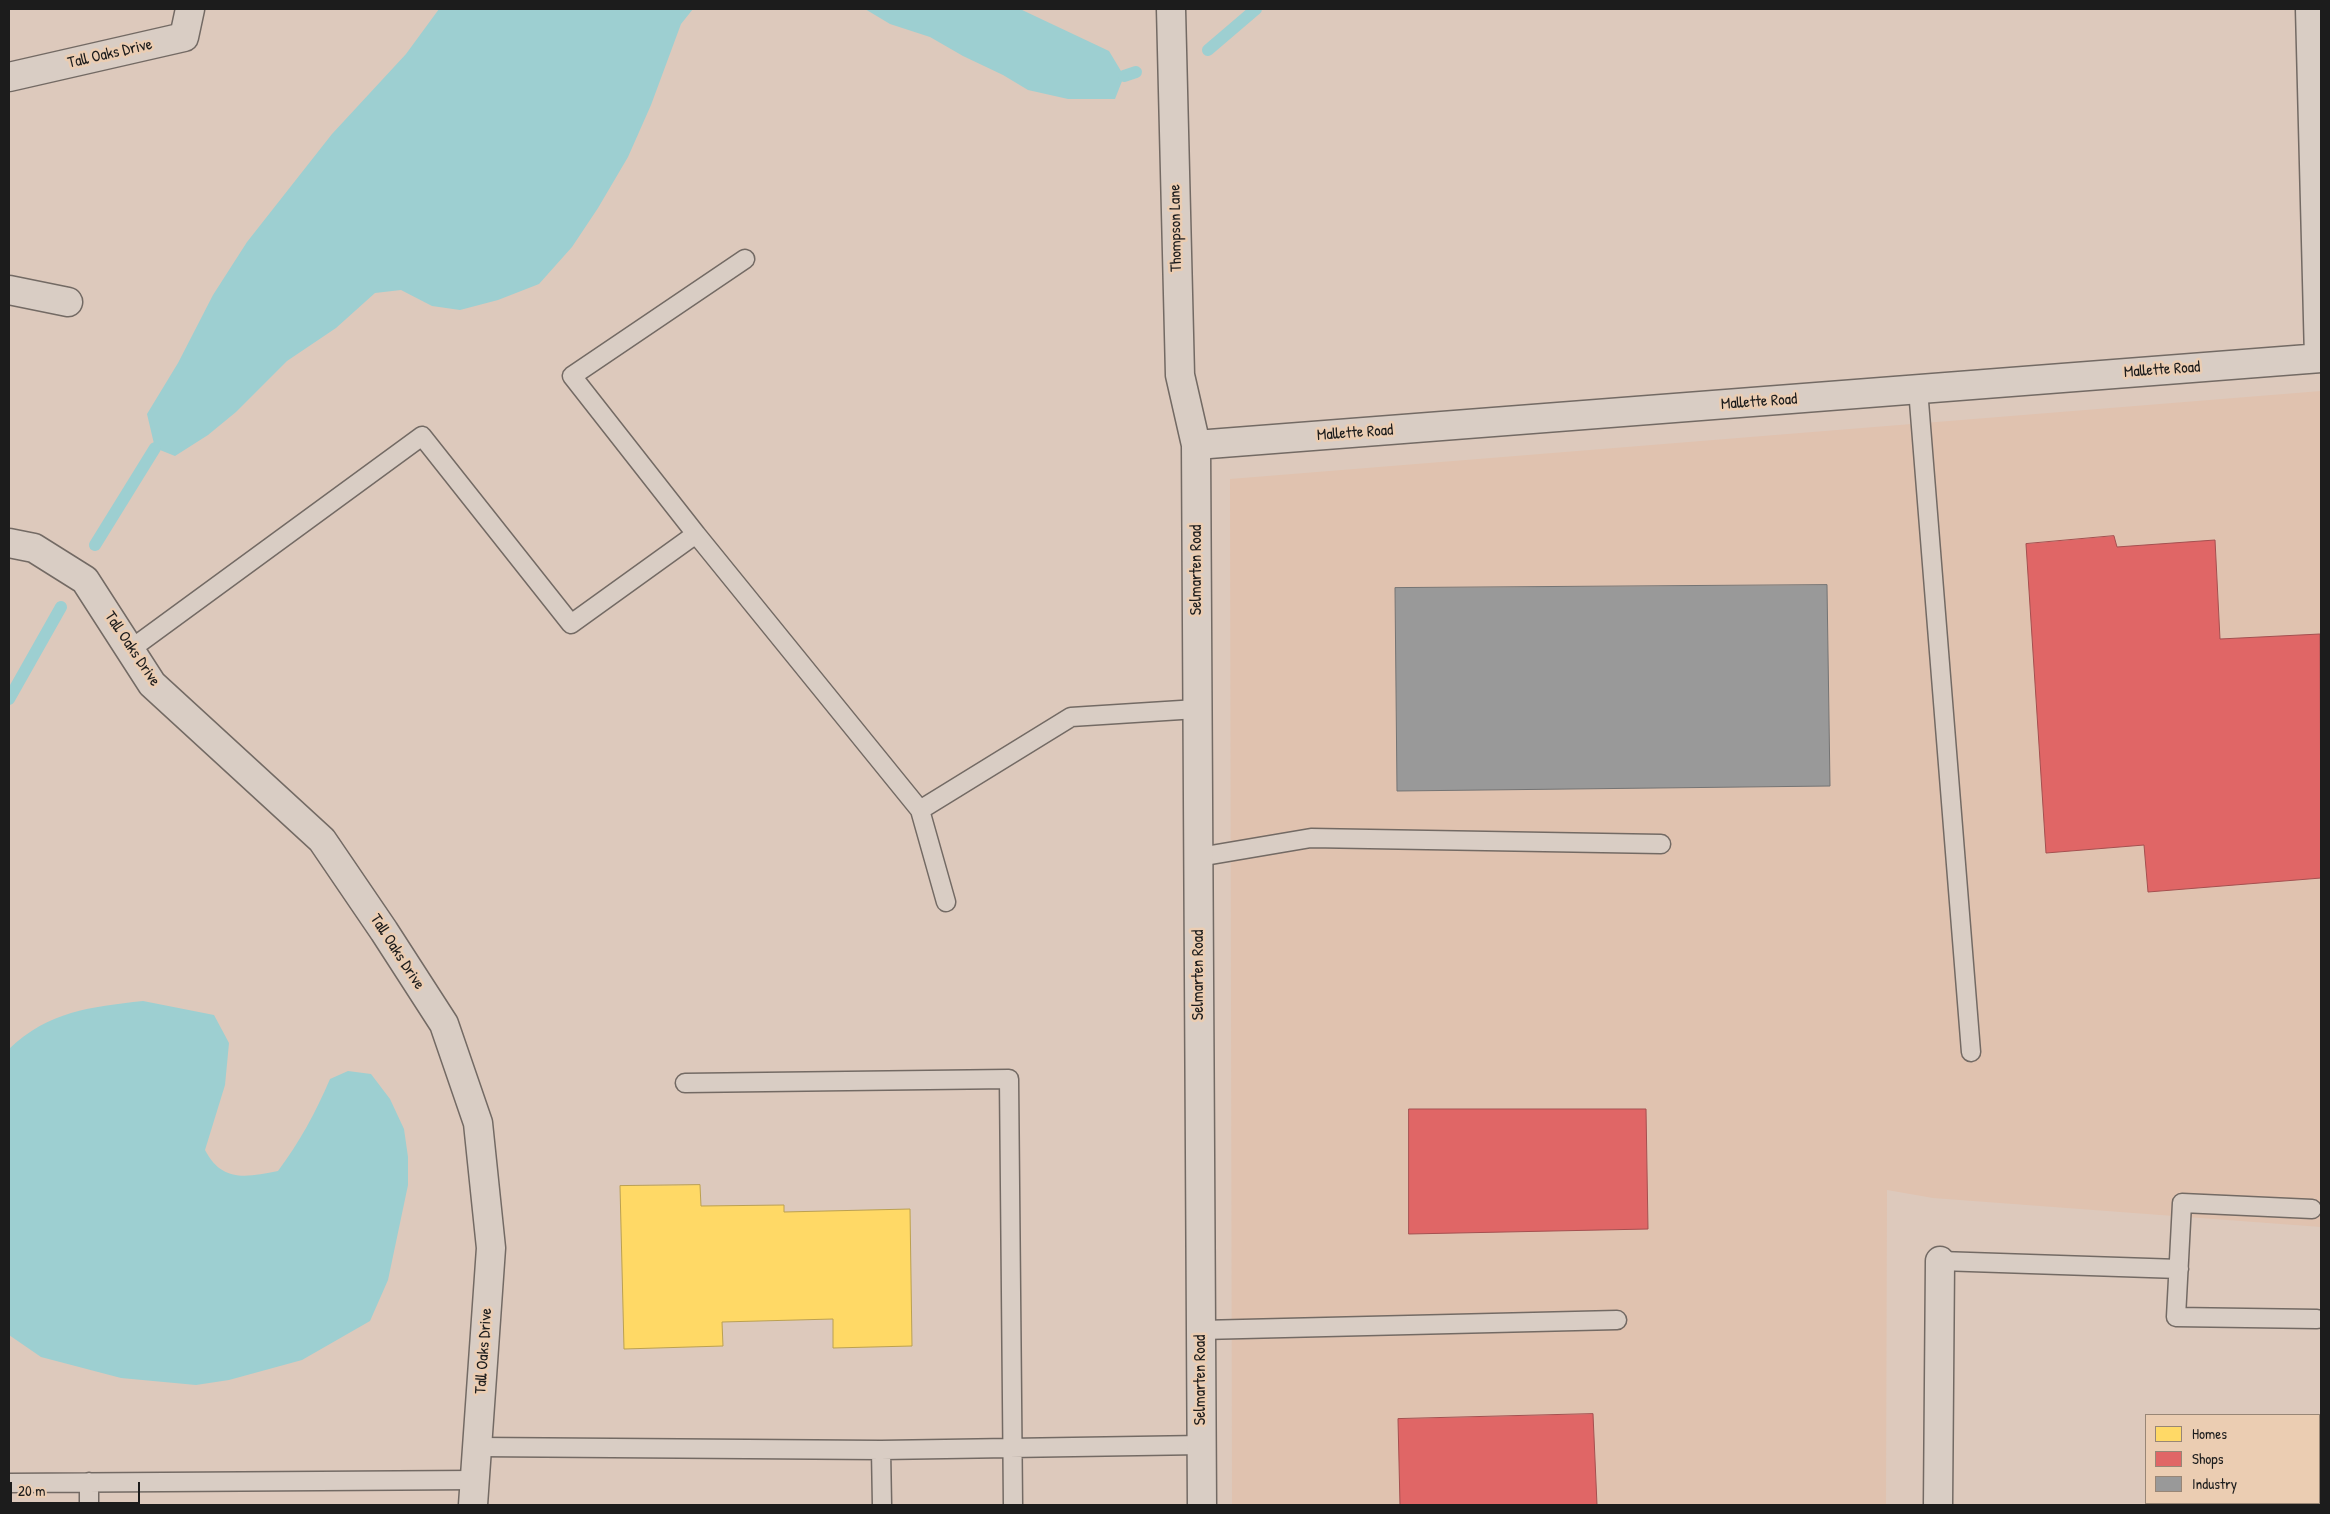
<!DOCTYPE html>
<style>
body{margin:0}
#map{position:relative;width:2330px;height:1514px;overflow:hidden;background:#ddc9bc;font-family:"Patrick Hand",sans-serif}
canvas{display:block}
.frame{position:absolute;inset:0;border:10px solid #1c1c1c;pointer-events:none}
.legend{position:absolute;left:2145px;top:1414px;width:175px;height:90px;box-sizing:border-box;background:#ebcdb2;border:1px solid #988676;margin:0;padding:6px 9px;list-style:none;font-size:15px;color:#1c1c1c}
.legend li{display:flex;align-items:center;gap:10px;height:25px}
.legend b{width:25px;border:1px solid #988676}
.scale{position:absolute;left:10px;top:1482px;width:130px;height:22px;box-sizing:border-box;border:2px solid #1c1c1c;border-top:0;padding-left:6px;font-size:15px;line-height:18px;white-space:nowrap;color:#1c1c1c;-webkit-text-stroke:4px #ebcdb2;paint-order:stroke}
</style>
<div id="map">
<canvas width="2330" height="1514"></canvas>
<div class="frame"></div>
<ul class="legend">
<li><b style="height:14px;background:#ffd966"></b>Homes</li>
<li><b style="height:14px;background:#e06666"></b>Shops</li>
<li><b style="height:14px;background:#999"></b>Industry</li>
</ul>
<div class="scale">20 m</div>
</div>
<script>
const g = document.querySelector('canvas').getContext('2d');
g.lineJoin = 'round';
function fillPath(path, color) { g.fillStyle = color; g.fill(path, 'evenodd'); }
function strokePath(path, color, width, dash) { g.strokeStyle = color; g.lineWidth = width; g.lineCap = dash ? 'butt' : 'round'; g.setLineDash(dash || []); g.stroke(path); }
function drawText(font, color, halo, rows, align = 'center') {
  g.font = font + ' "Patrick Hand",sans-serif'; g.lineWidth = 5; g.setLineDash([]); g.textBaseline = 'middle'; g.strokeStyle = halo; g.fillStyle = color; for (const [text, x, y, turn = 0] of rows) {
    g.save(); g.translate(x, y); g.rotate((+turn || 0) * Math.PI / 180); g.textAlign = isNaN(turn) ? turn : align; if (halo) g.strokeText(text, 0, 0); g.fillText(text, 0, 0); g.restore();
  }
}
const built = new Path2D(`
 M2321 391V1227L1933 1198 1887 1190 1886 1505H1232L1230 479Z`);
const water = new Path2D(`
 M439 9H693L681 24 651 105 628 157 598 208 572 247 539 284 498 300 460 310 432 306 401 290 375 293 336 328 287 361 236 412 208 435 175 456 155 448 147 414 178 363 213 295 247 242 332 134 406 54Z
 M865 9H1020L1109 51 1124 76 1115 99H1068L1028 90 1003 75 963 56 930 37 890 24Z
 M143 1001 214 1015 229 1043 225 1085 205 1150C222 1183 247 1177 278 1171 299 1143 316 1112 330 1079L348 1071 371 1074 390 1099 404 1129 408 1157V1185L388 1280 370 1321 302 1360 229 1380 196 1385 121 1378 41 1357 9 1335V1049C49 1011 90 1007 143 1001Z`);
const homes = new Path2D(`
 M700 1185 701 1206 784 1205V1212L910 1209 912 1346 833 1348V1319L722 1322 723 1346 624 1349 620 1186Z`);
const shops = new Path2D(`
 M2114 536 2117 547 2215 540 2220 639 2320 634 2321 878 2148 892 2144 845 2046 853 2026 544Z
 M1409 1109H1646L1648 1229 1409 1234Z
 M1593 1414 1597 1505H1400L1398 1419Z`);
const industry = new Path2D(`
 M1827 585 1830 786 1397 791 1395 588Z`);
const stream = new Path2D(`
 M1208 50 1256 9
 M1124 76 1136 72
 M95 545 155 448
 M9 699 61 607`);
const service = new Path2D(`
 M1918 389 1971 1052
 M696 534 920 810 1071 717 1197 709
 M131 649 422 436 571 624 696 534 572 376 745 259
 M920 810 946 902
 M1199 857 1311 838 1661 844
 M685 1083 1009 1079 1013 1505
 M2312 1209 2182 1203 2176 1317 2317 1319
 M1940 1261 2179 1269
 M1201 1330 1617 1320
 M478 1447 881 1450 1202 1445
 M881 1450 882 1505
 M9 1483 475 1480
 M89 1505V1482`);
const minor = new Path2D(`
 M1171 9 1180 375 1196 445 1202 1505
 M2310 9 2319 358
 M9 77 184 37 190 9
 M9 290 68 302
 M1196 445 2321 358
 M9 543 34 548 85 580 152 684 322 840 384 931 444 1024 478 1123 491 1248 473 1505
 M1938 1505 1940 1261`);
const streetNames = [
 ["Tall Oaks Drive",110,54,-13],
 ["Thompson Lane",1176,228,-91],
 ["Mallette Road",2162,370,-4],
 ["Mallette Road",1759,402,-4],
 ["Mallette Road",1355,433,-4],
 ["Selmarten Road",1197,570,-90],
 ["Tall Oaks Drive",132,649,56],
 ["Tall Oaks Drive",397,952,57],
 ["Selmarten Road",1199,975,-90],
 ["Tall Oaks Drive",484,1351,-86],
 ["Selmarten Road",1201,1380,-90]
];
fillPath(built, '#e0c2af');
fillPath(water, '#9dcfd1');
fillPath(homes, '#ffd966');
strokePath(homes, '#bba050', 1);
fillPath(shops, '#e06666');
strokePath(shops, '#a55050', 1);
fillPath(industry, '#999');
strokePath(industry, '#747474', 1);
strokePath(stream, '#9dcfd1', 12);
strokePath(service, '#736a64', 21);
strokePath(minor, '#736a64', 31);
strokePath(service, '#d9cdc4', 18);
strokePath(minor, '#d9cdc4', 28);
drawText('16px', '#1c1c1c', '#ebcdb2', streetNames);
</script>
